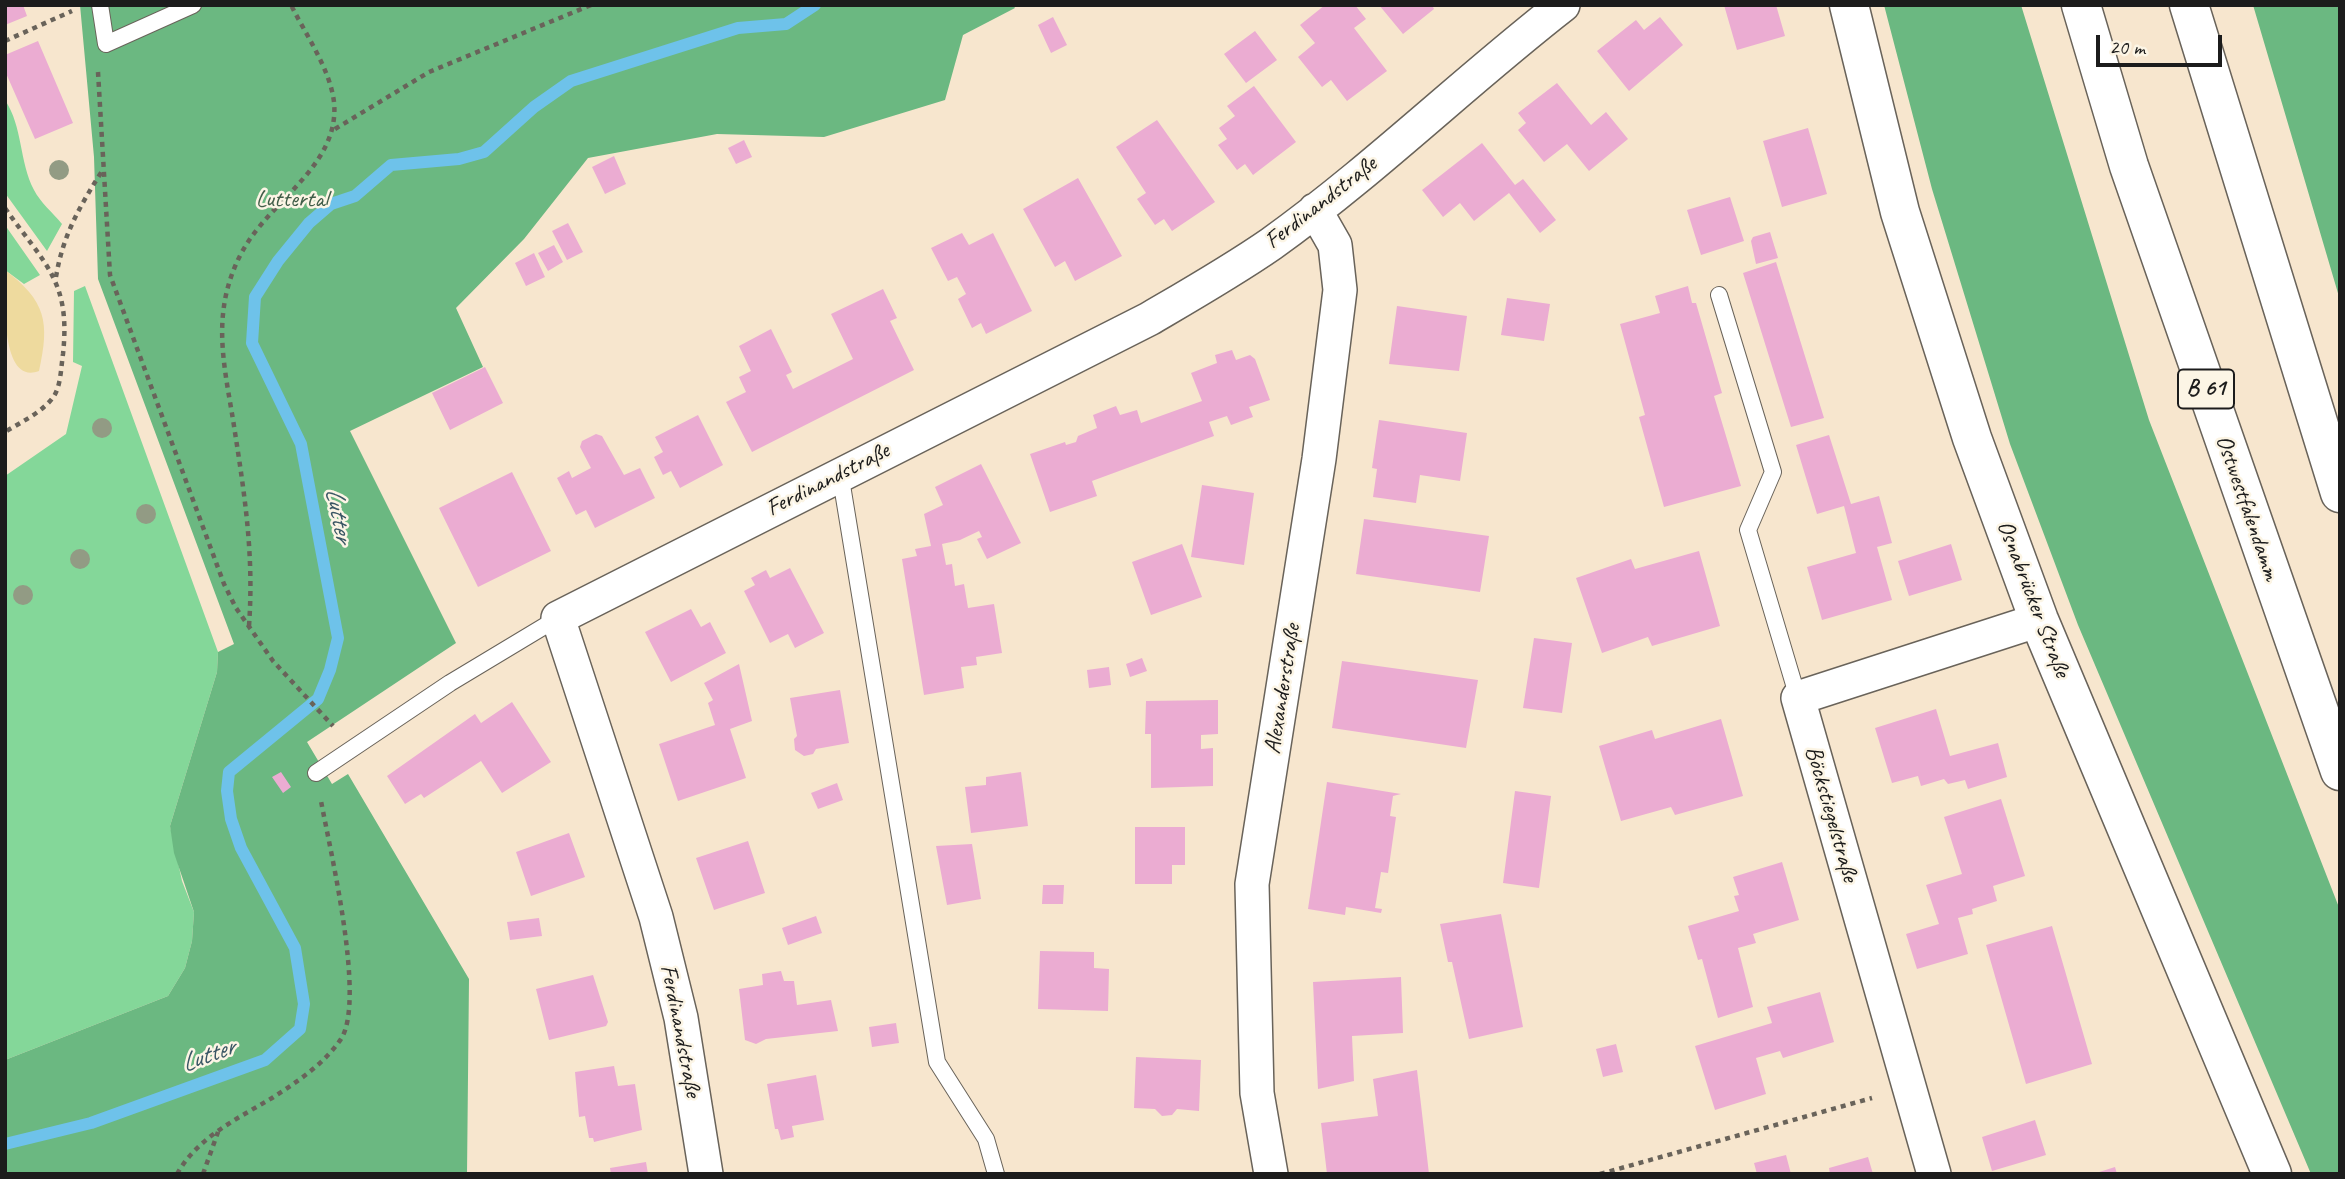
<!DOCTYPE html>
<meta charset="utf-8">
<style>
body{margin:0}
#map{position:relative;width:2345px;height:1179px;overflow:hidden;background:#f7e6ce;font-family:Caveat,sans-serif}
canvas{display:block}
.frame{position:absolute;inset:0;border:7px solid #1c1c1c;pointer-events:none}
.scale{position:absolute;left:2096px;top:35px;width:126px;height:32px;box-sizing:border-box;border:4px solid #1c1c1c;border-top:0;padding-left:9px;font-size:21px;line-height:24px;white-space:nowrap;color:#1c1c1c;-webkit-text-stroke:5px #fcf5e5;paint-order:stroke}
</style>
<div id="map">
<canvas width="2345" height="1179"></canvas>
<div class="frame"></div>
<div class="scale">20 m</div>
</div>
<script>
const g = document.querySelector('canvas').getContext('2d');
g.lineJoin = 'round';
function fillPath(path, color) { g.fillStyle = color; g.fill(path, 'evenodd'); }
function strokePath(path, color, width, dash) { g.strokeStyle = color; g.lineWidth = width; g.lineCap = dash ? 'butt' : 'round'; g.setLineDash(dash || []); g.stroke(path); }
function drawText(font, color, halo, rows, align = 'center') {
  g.font = font + ' Caveat,sans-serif'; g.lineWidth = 5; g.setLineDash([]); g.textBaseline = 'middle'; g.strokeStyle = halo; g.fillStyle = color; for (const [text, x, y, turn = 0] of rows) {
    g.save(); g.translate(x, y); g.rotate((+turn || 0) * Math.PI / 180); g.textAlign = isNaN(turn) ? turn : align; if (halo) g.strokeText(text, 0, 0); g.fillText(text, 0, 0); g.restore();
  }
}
const green = new Path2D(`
 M5 100C23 127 19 161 34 190 40 202 53 213 62 224L47 251 5 193Z
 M5 225 40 275 24 284 5 270Z
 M85 286 218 652 217 672 170 826 182 881 194 912 192 941 185 968 168 996 5 1060V476L66 434 82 366 73 362 74 291Z`);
const forest = new Path2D(`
 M80 5H1013L1015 8 963 35 945 100 824 137 717 134 588 158 524 239 456 308 483 367 350 431 456 643 307 742 332 784 348 774 469 979 467 1174H5V1060L168 996 185 968 192 941 194 912 174 853 170 826 217 672 218 652 234 644 98 279 94 157Z
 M1884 5H2021L2149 420 2340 910V1174H2311L2078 625 2010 444 1932 189Z
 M2253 5H2340V300Z`);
const sand = new Path2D(`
 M5 270C46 301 50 322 39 371 0 386 5 298 5 270Z`);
const stream = new Path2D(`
 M5 1144 91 1123 265 1060 300 1029 304 1004 295 948 241 848 231 819 227 791 229 772 318 699 330 670 338 638 301 444 252 343 255 297 278 261 309 223 331 204 355 196 391 165 459 159 484 152 534 107 571 81 738 28 786 24 815 5`);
const building = new Path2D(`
 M5 5H23L27 16 5 25Z
 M1325 5H1355L1366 19 1354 28 1387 71 1347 101 1331 80 1322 87 1298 57 1315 43 1300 25Z
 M1379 5H1432L1434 9 1403 34Z
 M1724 5H1776L1785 36 1737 50Z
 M1053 17 1067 45 1051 53 1038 25Z
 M1660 17 1683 45 1629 91 1597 51 1636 20 1644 30Z
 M1255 31 1277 60 1246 83 1224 54Z
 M38 41 73 123 35 139 5 71V55Z
 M1557 83 1591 125 1606 112 1628 139 1589 171 1567 144 1544 162 1518 130 1526 123 1518 113Z
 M1254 86 1296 142 1253 175 1245 164 1237 170 1218 145 1227 139 1219 128 1235 116 1227 106Z
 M1157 120 1215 202 1172 231 1164 219 1155 225 1137 199 1146 193 1116 147Z
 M1808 128 1827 194 1782 207 1763 141Z
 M744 140 752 157 736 164 728 148Z
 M1482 143 1515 185 1523 179 1556 220 1540 233 1509 193 1474 221 1460 203 1443 217 1422 190Z
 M614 156 626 184 605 194 592 167Z
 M1078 178 1122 256 1075 281 1065 261 1055 267 1023 209Z
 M1730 197 1744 241 1701 255 1687 210Z
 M568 223 583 252 567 260 552 231Z
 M1770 232 1778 258 1756 264 1751 241 1753 237Z
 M962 233 969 245 993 233 1032 311 986 334 981 323 972 328 958 299 966 294 957 277 948 281 931 248Z
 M554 245 563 262 548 271 538 253Z
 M534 253 545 277 526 286 515 263Z
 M1776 262 1824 418 1791 427 1743 273Z
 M1688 286 1692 303H1696L1722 393 1714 396 1741 486 1664 507 1639 417 1645 415 1620 324 1660 313 1655 296Z
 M883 289 897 318 890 321 914 370 752 452 726 402 746 392 739 377 751 371 739 346 771 329 792 372 786 375 793 389 853 359 831 314Z
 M1507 298 1550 304 1544 341 1501 335Z
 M1397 306 1467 316 1459 371 1389 364Z
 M1232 350 1236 360 1250 355 1255 359 1270 400 1249 407 1253 417 1231 425 1227 416 1209 422 1214 436 1092 481 1097 496 1050 512 1030 454 1065 442 1066 445 1076 442 1078 436 1097 428 1093 415 1116 406 1120 415 1137 410 1141 423 1202 401 1191 373 1217 363 1215 355Z
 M485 367 503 403 450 430 432 393Z
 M698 415 723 465 680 488 671 471 663 475 654 457 663 452 655 437Z
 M1379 420 1467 433 1460 481 1420 475 1416 503 1373 497 1377 469 1372 468Z
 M596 434 602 436 624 475 640 468 655 498 595 528 586 510 576 515 557 478 569 471 572 478 591 468 580 447 582 441Z
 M1829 435 1851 504 1879 496 1892 543 1877 547 1892 600 1822 620 1807 567 1856 553 1844 506 1817 514 1796 445Z
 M981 464 1021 543 987 559 977 539 982 537 979 531 960 540 942 544 946 565 952 564 955 586 964 584 968 608 994 604 1002 653 976 657 977 665 961 667 964 688 924 695 902 559 917 556 915 549 931 546 924 514 943 505 935 487Z
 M512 472 551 551 478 587 439 508Z
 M1202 485 1254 493 1244 565 1191 557Z
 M1364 519 1489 536 1480 592 1356 574Z
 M1182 544 1202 597 1151 615 1132 562Z
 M1951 544 1962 580 1909 596 1898 561Z
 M1699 551 1720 626 1652 646 1648 637 1602 653 1576 578 1631 559 1635 569Z
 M790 568 824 633 795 648 788 634 770 643 744 591 755 585 751 578 766 570 770 578Z
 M691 609 701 627 710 622 726 653 671 682 645 632Z
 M1534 638 1572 643 1562 713 1523 708Z
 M1142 658 1147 671 1130 677 1126 664Z
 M1342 661 1478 680 1466 748 1332 728Z
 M739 664 752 721 730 729 746 778 678 801 659 744 715 725 708 703 713 700 704 683Z
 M1109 667 1111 685 1089 688 1087 670Z
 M840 690 849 743 816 749 813 754 804 756 795 750 794 739 797 736 790 698Z
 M1218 700V734L1201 735V749L1213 748V786L1151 788V734H1145L1146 701Z
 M512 702 551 762 502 793 481 761 424 798 421 794 405 804 387 776 475 714 481 723Z
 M1936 709 1950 756 1998 743 2007 777 1968 789 1965 780 1948 784 1944 779 1921 786 1918 776 1892 783 1875 728Z
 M1721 719 1743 796 1675 815 1671 807 1621 821 1599 746 1652 730 1655 739Z
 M281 772 291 787 283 793 272 777Z
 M1021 772 1028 826 971 833 965 787 986 785V777Z
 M1327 782 1401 794 1393 796 1390 816 1396 817 1388 873 1381 872 1375 908 1382 909 1381 913 1346 907 1345 915 1308 909Z
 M837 783 843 800 818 809 811 793Z
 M1515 791 1551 796 1539 888 1503 883Z
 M2001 799 2025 876 1993 886 1997 901 1972 909 1973 914 1958 918 1968 954 1917 969 1906 934 1939 924 1926 885 1962 874 1944 817Z
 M1135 827H1185V865H1172V884H1135Z
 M569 833 585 877 531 896 516 852Z
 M748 841 765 893 714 910 696 858Z
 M972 844 981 899 947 905 936 846Z
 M1782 862 1799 920 1753 934 1756 943 1738 948 1753 1007 1718 1018 1702 959 1698 960 1688 926 1739 911 1734 896 1739 895 1733 877Z
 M1043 885H1064L1063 904H1042Z
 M1501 914 1523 1027 1469 1039 1452 962H1448L1440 924Z
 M816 916 822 933 788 945 782 928Z
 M539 918 542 936 510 940 507 922Z
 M2052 926 2092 1064 2026 1084 1986 945Z
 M1040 951 1094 952V968L1109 969 1108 1011 1038 1009Z
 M781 971 784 981H794L797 1005 831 1000 838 1031 766 1039 756 1044 745 1040 739 989 763 985 762 974Z
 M593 975 608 1022 606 1026 549 1040 536 989Z
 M1401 977 1403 1033 1352 1036 1354 1081 1318 1089 1313 982Z
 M1820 992 1834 1042 1783 1058 1780 1051 1756 1058 1766 1094 1715 1110 1695 1046 1772 1023 1767 1007Z
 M896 1023 899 1043 872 1047 869 1027Z
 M1616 1044 1623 1072 1603 1077 1596 1049Z
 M1136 1057 1201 1060 1199 1111 1177 1109 1172 1115 1162 1116 1155 1109 1134 1108Z
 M614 1066 618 1086 635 1084 642 1130 594 1142 593 1138H589L585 1116 579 1117 575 1072Z
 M1417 1070 1429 1174H1327L1321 1123 1378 1116 1373 1079Z
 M816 1075 824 1120 792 1126 794 1137 781 1140 778 1129H775L767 1084Z
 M2035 1120 2046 1155 1992 1171 1982 1137Z
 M1786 1155 1791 1174H1757L1754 1163Z
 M1868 1157 1873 1174H1830L1829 1168Z
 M646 1162 648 1174H611L610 1168Z
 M2115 1167 2117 1174H2096V1173Z`);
const path = new Path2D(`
 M5 41 72 11
 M98 72 110 275 224 584 236 608 273 661 333 726
 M335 129 429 72 591 5
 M5 208C44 264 71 280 63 354 61 367 61 385 54 396 43 412 21 422 5 432
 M56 277C63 234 81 204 104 168
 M249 626C254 555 245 497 234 426 228 387 218 346 224 306 227 284 236 260 248 242 277 197 340 162 334 102 330 69 306 35 291 5
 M177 1174C198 1137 237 1119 272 1098 297 1082 324 1064 341 1039 366 1000 330 850 321 801
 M203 1174 218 1132
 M1600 1174 1872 1098`);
const lane = new Path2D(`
 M100 5 106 44 193 5
 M1719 295 1773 472 1748 530 1798 698
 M840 473 937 1062 986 1139 996 1174
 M316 773 450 683 558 618`);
const street = new Path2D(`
 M706 1174 681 1018 656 917 558 618 1149 319C1190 295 1232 271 1271 244 1373 171 1464 82 1563 5
 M1271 1174 1257 1093 1252 884 1319 459 1340 290 1335 245 1315 210
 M1934 1174 1798 698 2039 620`);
const secondary = new Path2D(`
 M1849 5 1900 212 1972 438 2039 620 2272 1174`);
const highway = new Path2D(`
 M2081 5 2129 166 2340 771
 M2189 5 2340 493`);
const trees = [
 [59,170],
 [102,428],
 [146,514],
 [80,559],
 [23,595]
];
const shields = [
 [2206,389,56]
];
const shieldNames = [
 ["B 61",2206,389]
];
const parkNames = [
 ["Luttertal",292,200]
];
const streetNames = [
 ["Ferdinandstraße",1321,203,-38],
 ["Ferdinandstraße",828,480,-27],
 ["Ostwestfalendamm",2247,508,71],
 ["Osnabrücker Straße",2033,599,69],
 ["Alexanderstraße",1283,689,-81],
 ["Böckstiegelstraße",1831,814,74],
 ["Ferdinandstraße",680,1031,79]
];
const waterNames = [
 ["Lutter",338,515,79],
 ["Lutter",208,1056,-20]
];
fillPath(green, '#84d799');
fillPath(forest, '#6bb881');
fillPath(sand, '#eeda9e');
strokePath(stream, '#6ec2ea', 12);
fillPath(building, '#ebacd2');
strokePath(lane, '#69635a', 18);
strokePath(street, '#69635a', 36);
strokePath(secondary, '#69635a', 41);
strokePath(highway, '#69635a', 41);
strokePath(path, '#69635a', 4.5, [5, 5]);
strokePath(lane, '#fff', 16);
strokePath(street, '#fff', 33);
strokePath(secondary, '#fff', 38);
strokePath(highway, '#fff', 38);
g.fillStyle = '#929b84';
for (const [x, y] of trees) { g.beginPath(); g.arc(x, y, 10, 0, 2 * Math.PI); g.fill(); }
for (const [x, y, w] of shields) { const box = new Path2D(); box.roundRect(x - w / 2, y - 19.5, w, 39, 5); g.fillStyle = '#fcf5e5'; g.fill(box); strokePath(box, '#1c1c1c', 2); }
drawText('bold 23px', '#1c1c1c', null, shieldNames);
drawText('24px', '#405d48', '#fcf5e5', parkNames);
drawText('24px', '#1c1c1c', '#fcf5e5', streetNames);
drawText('italic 26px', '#395664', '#fcf5e5', waterNames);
</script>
